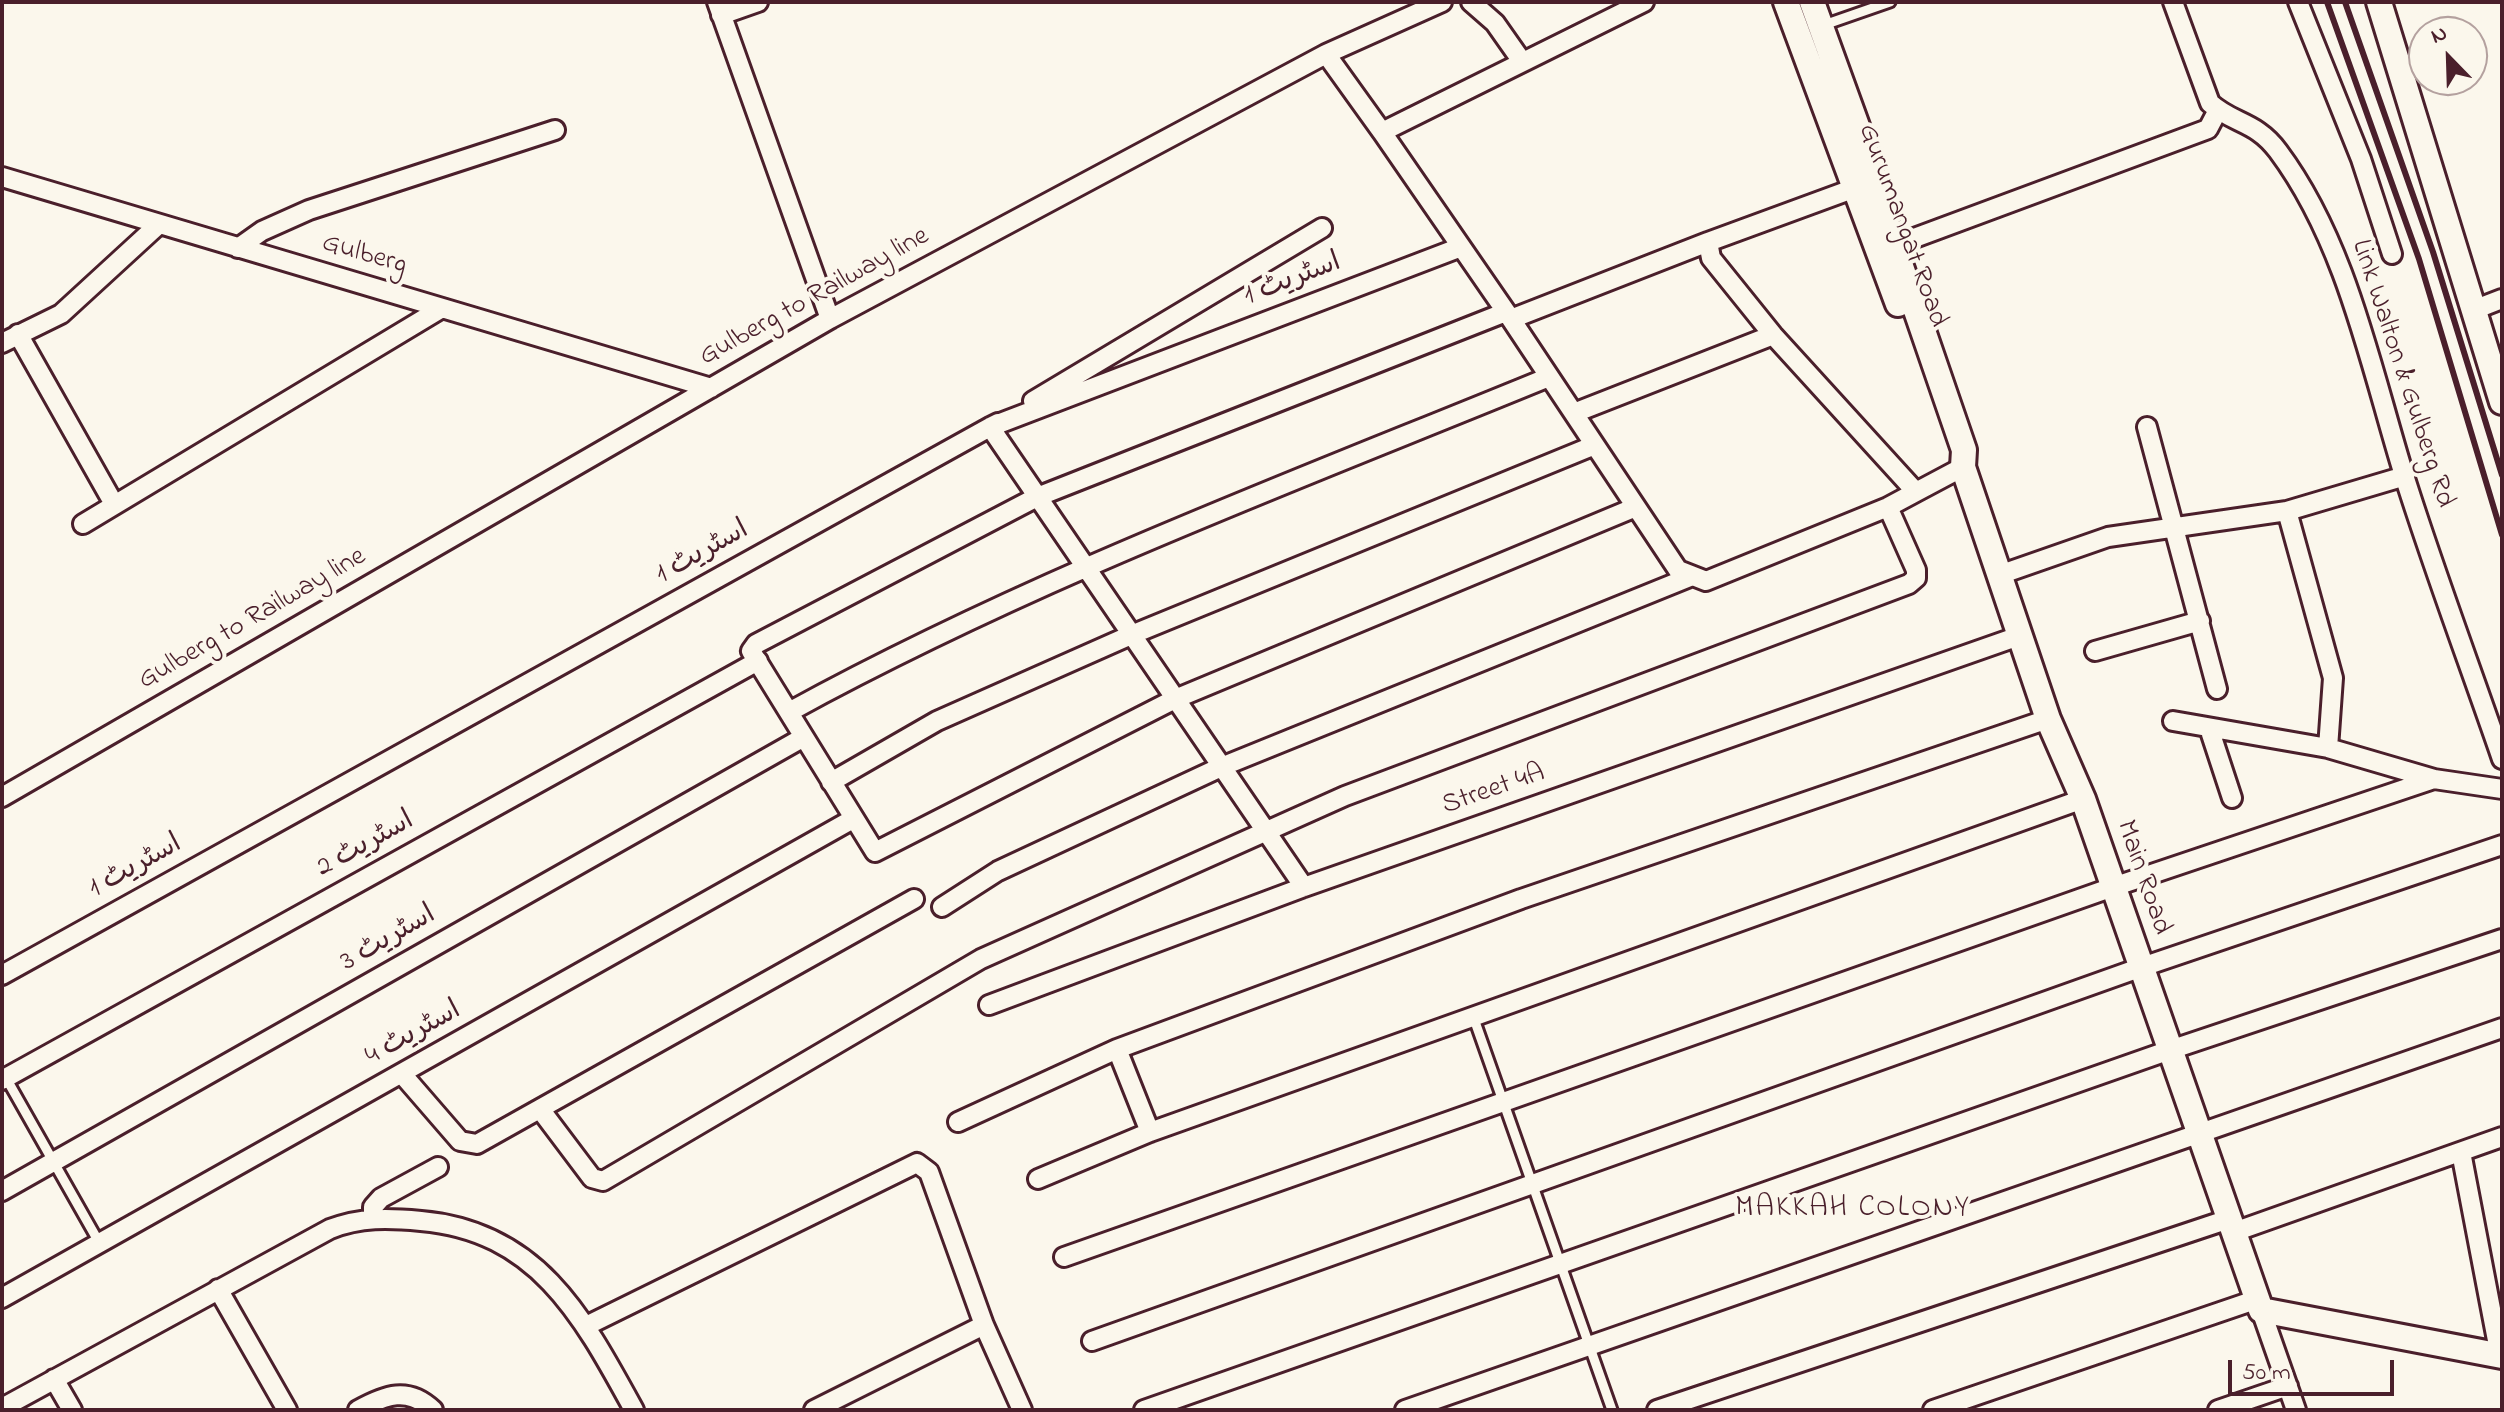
<!DOCTYPE html>
<meta charset="utf-8">
<style>
body{margin:0}
#map{position:relative;width:2504px;height:1412px;overflow:hidden;background:#fbf7ec;font-family:"Indie Flower",sans-serif}
canvas{display:block}
.frame{position:absolute;inset:0;border:4px solid #4a1f2b;pointer-events:none}
.north{position:absolute;left:2408px;top:16px;width:80px;height:80px;box-sizing:border-box;background:#fbf7ec;border:2px solid #b4a19f;border-radius:50%;rotate:337deg;font-size:22px;font-weight:700;line-height:32px;text-align:center;color:#4a1f2b}
.north::after{content:'';display:block;margin:auto;width:28px;height:36px;background:#4a1f2b;clip-path:polygon(50% 0,100% 100%,50% 72%,0 100%)}
.scale{position:absolute;left:2228px;top:1360px;width:166px;height:36px;box-sizing:border-box;border:4px solid #4a1f2b;border-top:0;padding-left:10px;font-size:24px;line-height:28px;white-space:nowrap;color:#4a1f2b;-webkit-text-stroke:6px #fbf7ec;paint-order:stroke}
</style>
<div id="map">
<canvas width="2504" height="1412"></canvas>
<div class="frame"></div>
<div class="north">N</div>
<div class="scale">50 m</div>
</div>
<script>
const g = document.querySelector('canvas').getContext('2d');
g.lineJoin = 'round';
function strokePath(path, color, width, dash) { g.strokeStyle = color; g.lineWidth = width; g.lineCap = dash ? 'butt' : 'round'; g.setLineDash(dash || []); g.stroke(path); }
function drawText(font, color, halo, rows, align = 'center') {
  g.font = font + ' "Indie Flower","Playpen Sans Arabic",sans-serif'; g.lineWidth = 8; g.setLineDash([]); g.textBaseline = 'middle'; g.strokeStyle = halo; g.fillStyle = color; for (const [text, x, y, turn = 0] of rows) {
    g.save(); g.translate(x, y); g.rotate((+turn || 0) * Math.PI / 180); g.textAlign = isNaN(turn) ? turn : align; if (halo) g.strokeText(text, 0, 0); g.fillText(text, 0, 0); g.restore();
  }
}
const lane = new Path2D(`
 M1821 26 1890 2
 M1473 1016 1612 1410
 M6 1078 100 1244`);
const street = new Path2D(`
 M717 2 830 319
 M1471 2 1495 23 1521 60
 M2173 2 2210 103C2233 124 2256 121 2278 151 2346 242 2370 364 2403 472 2433 568 2469 663 2502 759
 M2298 2 2361 159 2392 254
 M721 15 758 2
 M1326 54 1442 2
 M1382 132 1511 319 1708 242 1711 258 1773 335 1916 492 1963 467
 M2 177 711 388
 M1708 242 1866 184
 M238 248 262 231 309 210 555 130
 M1882 250 2208 129 2218 110
 M2476 309 2502 299
 M1506 312 1037 497 756 644 751 651 875 852 1175 699 1636 507
 M1511 319 1678 570 1706 581 1888 507 1916 492
 M18 334 114 504
 M2 343 61 314 158 225
 M1033 401 1322 228
 M1574 413 1773 335
 M998 423 990 427 1304 887
 M2147 427 2217 689
 M2287 511 2333 678 2328 748
 M83 524 442 308
 M1999 575 2108 537 2287 511 2405 476
 M2095 651 2200 621
 M789 712C1032 579 1293 482 1549 377
 M2173 721 2328 748 2434 779
 M2209 728 2232 798
 M831 782 937 721 1131 635 1595 445
 M2 797 830 319 1326 54 1382 132 1644 2
 M942 907 998 871 1221 767 1690 577
 M2 975 990 427 1461 247
 M989 1005 1304 887 2019 636
 M1117 1049 1150 1132
 M402 1074 460 1141 477 1144 914 899
 M2 1080 758 661
 M540 1109 592 1178 603 1181 981 959 1345 796 1909 584 1916 578V570L1888 507
 M958 1122 1117 1049 1521 899 2048 719
 M2461 1152 2500 1356
 M1038 1179 1150 1132 2083 799
 M2 1191 804 737
 M373 1218V1207L381 1198 438 1167
 M2234 1232 2502 1137
 M1064 1257 2113 887 2434 779 2502 789
 M218 1289 287 1410
 M2 1298 853 819
 M2261 1310 2296 1410
 M588 1325 917 1163 929 1172 984 1325 1022 1410
 M1092 1341 2142 967 2502 845
 M54 1379 72 1410
 M2 1408 330 1229C361 1217 388 1218 421 1221 538 1231 583 1317 634 1410
 M358 1410C385 1395 408 1386 433 1410
 M814 1410 984 1325
 M1144 1410 2170 1050 2502 939
 M1405 1410 2502 1028
 M1657 1410 2229 1219
 M1933 1410 2258 1299
 M2218 1410 2288 1386`);
const secondary = new Path2D(`
 M1786 2 1898 304
 M1812 2 1865 148 1872 182 1964 450 1963 467 2048 719 2083 799 2261 1310 2502 1356
 M2379 2 2502 402`);
const rail = new Path2D(`
 M2327 2 2419 259 2502 535
 M2345 2 2433 252 2502 475`);
const streetNames = [
 ["Gurumangat Road",1901,226,70],
 ["Gulberg",364,256,16],
 ["اسٹریٹ 1",1293,281,-21],
 ["Gulberg to Railway line",815,298,-29],
 ["Link Walton & Gulberg Rd",2401,374,72],
 ["اسٹریٹ 1",703,554,-29],
 ["Gulberg to Railway line",253,620,-30],
 ["Street 4A",1494,791,-19],
 ["اسٹریٹ 2",366,846,-29],
 ["اسٹریٹ 1",136,868,-29],
 ["Main Road",2142,878,71],
 ["اسٹریٹ 3",389,940,-30],
 ["اسٹریٹ 4",414,1035,-29]
];
const neighbourhoodNames = [
 ["MAKKAH COLONY",1853,1210]
];
strokePath(lane, '#4a1f2b', 15);
strokePath(street, '#4a1f2b', 24);
strokePath(secondary, '#4a1f2b', 30);
strokePath(lane, '#fbf7ec', 9);
strokePath(street, '#fbf7ec', 18);
strokePath(secondary, '#fbf7ec', 24);
strokePath(rail, '#4a1f2b', 6);
drawText('28px', '#4a1f2b', '#fbf7ec', streetNames);
g.letterSpacing = '2px';
drawText('30px', '#4a1f2b', '#fbf7ec', neighbourhoodNames);
g.letterSpacing = '0px';
</script>
